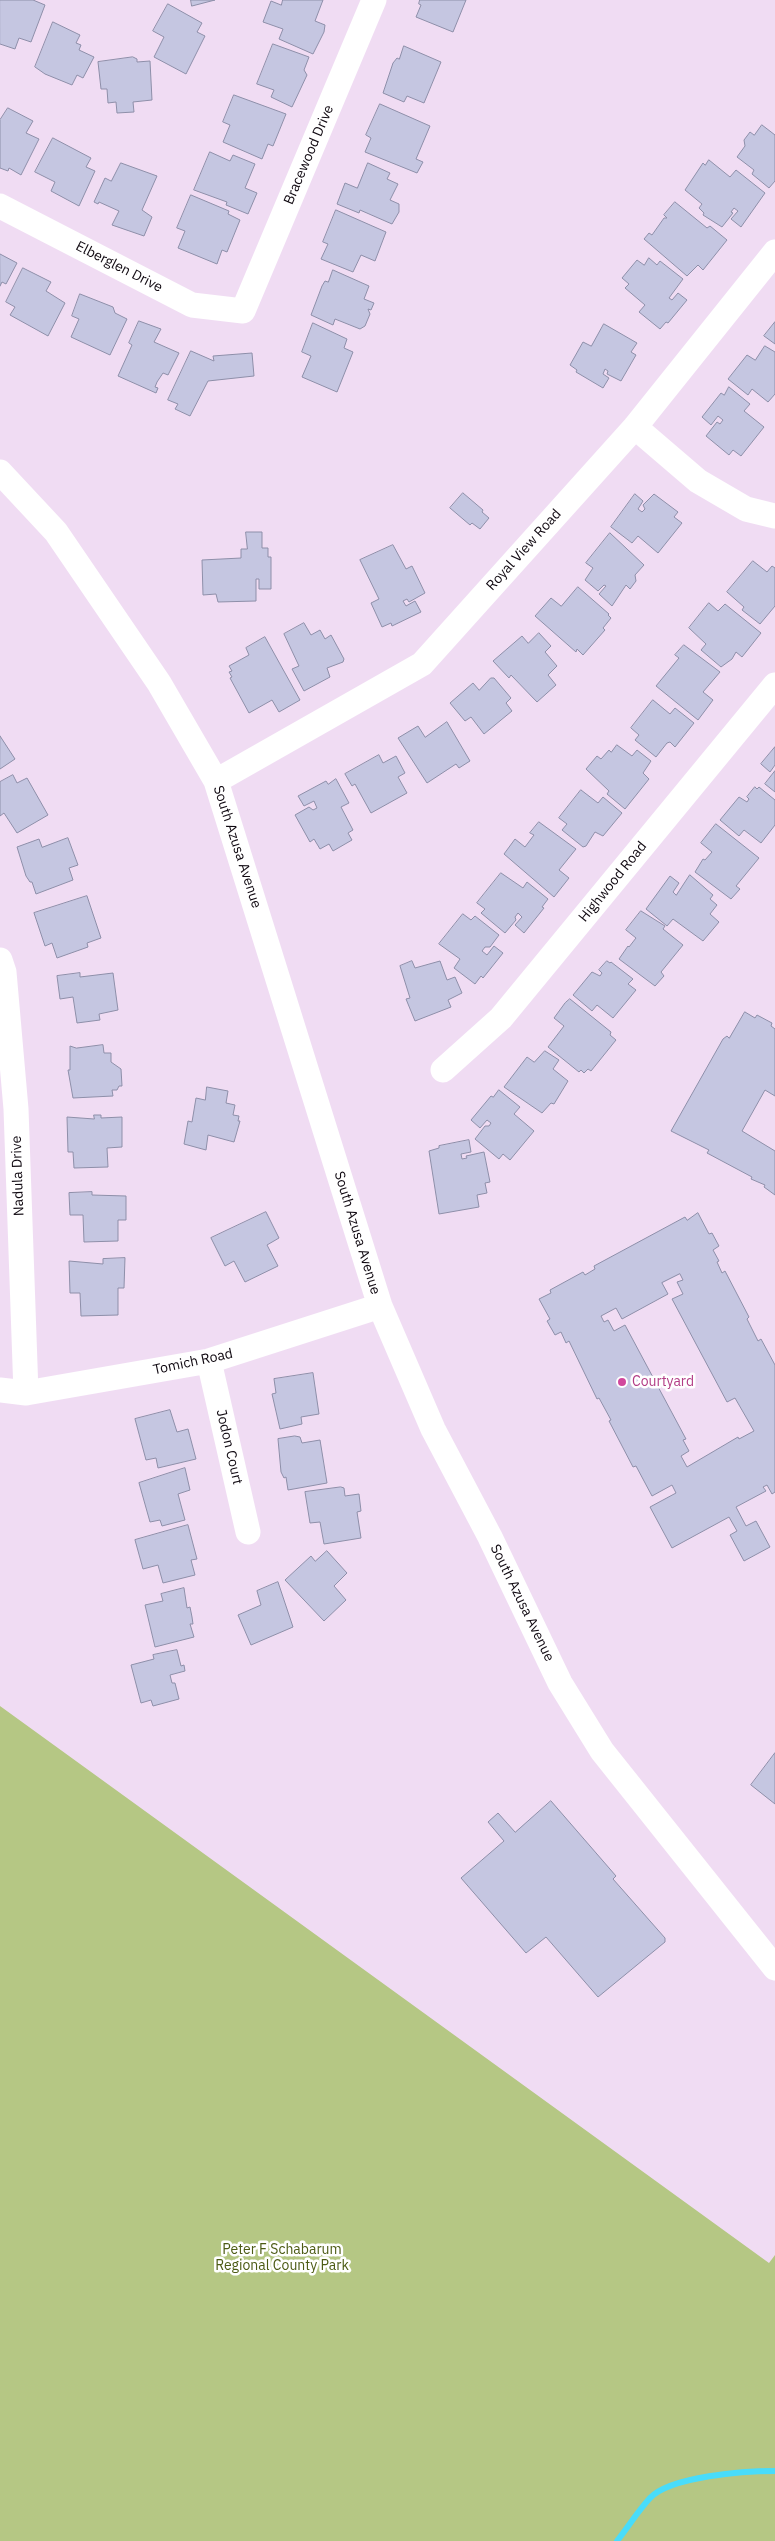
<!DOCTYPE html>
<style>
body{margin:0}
canvas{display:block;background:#f0dcf3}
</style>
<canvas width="775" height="2541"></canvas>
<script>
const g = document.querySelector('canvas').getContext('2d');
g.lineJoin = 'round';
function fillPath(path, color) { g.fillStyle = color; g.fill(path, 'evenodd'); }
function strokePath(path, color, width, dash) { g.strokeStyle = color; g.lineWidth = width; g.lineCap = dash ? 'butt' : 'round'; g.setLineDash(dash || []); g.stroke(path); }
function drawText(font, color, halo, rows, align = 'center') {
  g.font = font + ' "IBM Plex Sans",sans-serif'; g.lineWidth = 5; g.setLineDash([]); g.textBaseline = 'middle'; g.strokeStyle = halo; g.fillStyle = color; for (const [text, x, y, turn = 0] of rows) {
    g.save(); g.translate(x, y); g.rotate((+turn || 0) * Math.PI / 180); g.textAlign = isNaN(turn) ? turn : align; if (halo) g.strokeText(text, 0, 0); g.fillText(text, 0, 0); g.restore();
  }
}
const green = new Path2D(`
 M0 1706 769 2263 775 2255V2541H0Z`);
const stream = new Path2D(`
 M617 2541C628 2527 638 2511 650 2498 671 2476 745 2471 775 2471`);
const building = new Path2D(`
 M0 0H33L45 5 31 42 19 38 15 49 0 44Z
 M191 0H215L192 6Z
 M283 0H323L315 21 325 25 324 32 313 54 279 39 283 29 263 22 271 1 281 5Z
 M420 0H466L453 32 416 17 421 5 419 4Z
 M168 4 202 23 197 32 205 36 186 74 154 57 164 37 153 31Z
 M53 22 80 35 76 43 81 45 79 50 94 57 83 78 77 75 72 85 45 74 35 67Z
 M273 44 309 57 304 70 307 75 292 107 271 97 274 90 257 84Z
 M404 46 441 62 424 103 407 96 404 102 383 93 393 63 397 58 399 59Z
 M133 57 137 59V62L150 61 152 100 133 102 134 112 117 113 116 102 108 103 107 89H101L98 62Z
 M234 95 286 114 273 146 268 144 262 159 223 142 230 125 223 122Z
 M380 104 430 126 416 159 423 162 417 173 365 152 371 138 366 135Z
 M8 108 33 121 26 133 39 139 21 175 9 168 8 171 0 168V120Z
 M762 125 775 135V181L769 188 752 174 754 170 737 157 745 146 744 140 750 132 754 135Z
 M53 138 91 158 86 167 95 171 79 206 51 191 55 182 35 172Z
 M210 152 230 161 233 155 255 164 245 188 257 193 248 214 226 205 227 202 194 190Z
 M709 160 730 177 736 170 765 193 741 227 731 219 738 211 734 208 731 212 733 213 722 227 703 215 704 213 699 208 702 204 685 190 703 163 705 165Z
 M121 163 157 176 142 210 152 217 144 236 112 225 119 211 99 202 98 204 94 202 105 178 111 181Z
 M368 163 390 173 387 179 398 184 390 200 399 204V212L392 224 360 210 359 213 337 204 345 183 357 188Z
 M191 195 229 211 228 214 240 220 227 252 222 250 217 264 178 248 185 231 177 228Z
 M675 202 707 228 710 226 727 240 703 270 698 265 687 276 644 239 649 233 652 235 664 218H667L664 215Z
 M336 210 386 232 375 261 361 255 353 272 321 259 328 244 323 242Z
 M0 254 17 263 6 284 2 282 0 286Z
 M649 258 657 265 660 261 683 279 669 298 672 300 678 293 687 300 668 323 666 322 660 329 639 312 645 305 625 288 629 284 622 278 637 260 644 265Z
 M23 268 51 282 46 291 65 303 48 336 10 315 15 307 6 302Z
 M333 270 369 286 364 299 374 303 371 310 368 309 370 314 365 326 360 329 335 319 333 325 311 315 322 286 325 281 328 282Z
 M80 294 113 307 115 313 127 319 110 355 71 337 79 319 72 316Z
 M139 321 161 329 154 342 179 353 168 375 163 373 157 382 155 387 158 388 156 393 118 376 132 345 129 343Z
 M775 322V344L764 336Z
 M313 323 347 339 344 348 353 352 337 392 302 377 311 356 302 352Z
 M604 324 637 343 631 352 636 355 621 381 607 374 608 371 605 369 603 374 609 378 603 388 576 372 577 370 570 365 583 342 591 346Z
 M765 346 775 352V394L768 402 752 389 748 395 728 379 747 355 755 360Z
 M191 351 214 361 213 356 252 353 254 376 208 381 190 416 175 409 178 404 168 400Z
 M729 387 750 404 744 411 764 427 741 456 733 450 729 455 706 436 717 422 720 424 723 420 718 416 711 425 702 417 721 393 724 395Z
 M463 493 483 510 482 512 489 518 480 529 472 523 470 525 450 508Z
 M635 494 643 501 638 509 642 512 645 509 643 505 654 494 678 512 674 517 682 523 658 553 638 536 632 543 611 527Z
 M246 532H262V548H268V557H271V589H259V579H256V601L218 602 216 594 203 595 202 560 241 558V549H247Z
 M610 533 644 565 635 575 636 581 630 589 626 585 612 606 599 594 606 586 604 585 598 591 585 580 593 568 586 563Z
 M393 545 406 569 412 566 425 593 409 602 407 599 403 601 406 606 415 601 421 612 392 626 391 623 382 627 371 603 379 599 360 560Z
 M753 561 767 572 772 566 775 568V606L760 624 742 610 744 607 727 592Z
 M578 587 609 614 608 615 611 618 603 628 605 630 583 655 577 649 576 652 535 616 551 598 561 606Z
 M709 603 718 611 725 604 761 633 742 657 736 652 732 659 721 667 701 650 706 644 689 628Z
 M304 623 311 635 320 630 325 639 331 635 344 659 343 662 327 668 330 677 304 691 292 669 299 666 284 634Z
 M539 633 551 646 545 652 557 666 548 675 556 685 537 702 511 675 509 678 493 661 522 636 528 643Z
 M265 637 300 700 279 712 272 700 249 713 230 678 232 677 229 672 232 671 229 666 249 655 246 648Z
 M684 645 720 672 703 692 713 700 698 720 656 686 679 658 675 655Z
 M491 678H494L511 698 506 703 512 711 484 734 471 717 465 721 450 703 473 683 479 690Z
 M653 700 670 714 675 708 694 723 675 747 670 742 667 743 656 757 635 740 639 735 631 728Z
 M447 722 470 761 459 768 456 764 427 783 398 738 418 726 425 737Z
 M0 736 15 759 0 769Z
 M617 745 632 756 637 750 651 761 643 773 649 779 625 809 607 794 609 791 586 769 597 756 601 759 609 750 611 752Z
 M775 747V765L770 772 761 764Z
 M379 755 383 763 396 756 405 773 398 777 407 793 371 813 355 784 352 786 345 774Z
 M775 771V792L765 784Z
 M13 775 17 783 27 778 48 815 17 833 4 813 0 816V782Z
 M336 779 349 803 341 807 353 830 348 833 352 840 333 851 329 844 320 849 314 839 310 842 295 815 309 807 313 810 317 808 314 801 304 806 298 796 326 781 328 784Z
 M755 787 757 789 759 787 775 800V825L761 843 744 830 739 836 720 820 739 797 747 802 749 799 747 797Z
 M581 790 598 803 603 797 622 813 603 836 595 832 586 846 583 847 562 830 567 824 559 818Z
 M539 822 576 849 559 870 569 878 554 897 504 854 515 839 525 847 534 835 530 833Z
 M716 824 759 858 736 886 740 889 731 899 695 872 703 859 705 860 712 852 701 843Z
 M68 838 78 865 69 868 73 880 36 894 32 882H30L26 876 17 847 39 839 42 847Z
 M501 873 523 888 527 882 548 899 542 907 544 908 524 933 515 925 522 917 518 913 515 917 516 920 505 933 481 913 485 909 477 903Z
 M690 875 713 895 710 899 717 905 710 914 719 922 703 941 673 919 667 926 646 909 670 876 679 883 673 892 676 895Z
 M87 896 101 938 87 943 88 947 57 958 52 943 45 946 34 913Z
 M641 911 665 926 663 929 683 945 661 972 664 976 655 986 619 959 628 946 629 947 636 938 626 930Z
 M463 914 471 920 475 916 499 935 490 947H485L482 951 487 955 494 946 503 953 483 978 481 976 475 984 454 968 460 959 439 944Z
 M412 961 415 968 440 961 447 980 455 977 462 993 448 1000 451 1007 415 1021 406 999 410 998 400 966Z
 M607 961 610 963 611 962 633 979 628 984 636 990 613 1018 597 1005 592 1011 573 995 592 972 600 976 602 973 599 970Z
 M80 973V977L113 973 118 1010 99 1014 100 1020 77 1023 73 997 60 999 57 976Z
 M570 999 611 1032 610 1035 616 1040 591 1071 588 1069 584 1073 581 1070 579 1072 548 1047 564 1026 554 1018 565 1003Z
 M745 1012 755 1018 757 1015 772 1023 771 1026 775 1029V1096L765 1090 742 1131 775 1151V1195L764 1187 765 1185 751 1179 752 1177 707 1153 709 1150 671 1131 723 1039 727 1036 729 1038Z
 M103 1045 104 1053H111V1062L121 1069 122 1086H119L117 1090H112L113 1096 73 1098 68 1070H70V1046L76 1048Z
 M545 1051 559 1060 553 1069 568 1081 554 1104 551 1103 542 1113 504 1087 527 1057 534 1062Z
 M207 1087 228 1091 226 1103 235 1105 233 1115 239 1116 238 1121H240L234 1142 208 1135 206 1150 184 1144 188 1121 192 1122 196 1098 205 1100Z
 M499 1090 520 1107 514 1114 534 1131 510 1160 503 1154 499 1159 475 1139 485 1126H489L491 1123 487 1120 480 1128 471 1120 491 1096 493 1097Z
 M94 1115H101V1118L122 1117V1147L107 1148 108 1167 74 1168 73 1152H68L67 1117 94 1119Z
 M469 1140 471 1152 461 1154 462 1159 467 1158 466 1156 484 1152 490 1182 485 1183 487 1193 477 1195 479 1207 439 1214 429 1151 439 1148V1146Z
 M92 1192V1195L126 1196V1220H118V1241L84 1242 83 1215H70L69 1193Z
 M266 1212 279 1238 267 1245 278 1266 245 1282 234 1261 225 1266 211 1238Z
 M698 1213 709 1234 712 1233 719 1246 713 1250 719 1261 717 1262 722 1273 725 1271 749 1317 747 1319 758 1341 761 1339 775 1365V1492L772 1494 767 1485 763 1487 766 1491 736 1507 746 1526 756 1521 770 1547 744 1561 730 1535 737 1531 729 1517 672 1548 650 1507 676 1493 672 1485 652 1496 636 1466 633 1467 609 1421 611 1420 599 1398 597 1399 569 1341 566 1343 561 1332 555 1335 547 1321 550 1319 539 1299 551 1293 550 1290 583 1272 585 1275 595 1269 594 1266 685 1217 687 1220ZM680 1274 683 1280 677 1282 683 1294 672 1299 727 1402 735 1398 754 1431 739 1439 738 1437 687 1467 681 1456 689 1451 683 1440 686 1439 625 1325 614 1331 608 1320 604 1322 601 1316 616 1308 622 1319 668 1294 662 1283Z
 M125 1258 124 1288H118V1315L81 1316 80 1293H70L69 1261 103 1264V1259Z
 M313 1373 319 1414 301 1417 302 1424 280 1429 272 1394 276 1393 274 1379Z
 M170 1410 177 1432 188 1429 196 1459 158 1468 156 1458 146 1460 135 1419Z
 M295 1436 300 1437 302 1443 320 1440 327 1483 288 1490 286 1477 284 1478 281 1472 278 1439Z
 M185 1468 190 1490 178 1494 185 1520 162 1526 160 1520 150 1522 139 1483Z
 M341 1487 344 1488 345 1496 359 1494 361 1511 357 1512 361 1538 324 1544 320 1522 310 1523 305 1492Z
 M188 1525 197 1559 191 1560 195 1575 163 1583 158 1565 143 1569 135 1540Z
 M327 1551 347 1573 334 1586 346 1600 324 1621 285 1580 311 1556 315 1561Z
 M278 1582 293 1627 251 1645 238 1615 261 1605 257 1591Z
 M184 1588 187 1608 190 1607 192 1617 193 1624H190L194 1637 155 1647 145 1605 163 1601 161 1594Z
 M177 1650 181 1666 184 1665 185 1671 170 1675 172 1683H175L179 1699 153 1706 151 1700 141 1703 131 1665 154 1659 153 1655Z
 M775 1753V1804L751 1785Z
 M551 1801 616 1876 613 1879 665 1938V1942L598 1997 546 1937 526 1953 461 1878 504 1841 488 1822 498 1813 515 1832Z`);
const minor = new Path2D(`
 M0 206 192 305 243 311 374 0
 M635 427 698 481 746 509 775 516
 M0 472 56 532 159 683 216 781 380 1306 433 1429 490 1537 560 1683 602 1751 775 1968
 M216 781 422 664 635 427 775 252
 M0 960 4 972 16 1109 26 1393
 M443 1070 501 1018 775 685
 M209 1361 248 1532
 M0 1390 26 1393 209 1361 380 1306`);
const markers = [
 [622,1382,5,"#d1479c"]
];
const streetNames = [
 ["Bracewood Drive",309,155,-67],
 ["Elberglen Drive",119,267,27],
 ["Royal View Road",524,550,-48],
 ["South Azusa Avenue",237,847,72],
 ["Highwood Road",613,882,-51],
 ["Nadula Drive",18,1176,-92],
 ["South Azusa Avenue",357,1233,73],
 ["Tomich Road",193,1362,-12],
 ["Jodon Court",229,1447,77],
 ["South Azusa Avenue",522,1603,64]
];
const hotelNames = [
 ["Courtyard",632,1382]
];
const parkNames = [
 ["Peter F Schabarum",282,2250],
 ["Regional County Park",282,2266]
];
fillPath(green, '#b5c784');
strokePath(stream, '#49dcfa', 6);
fillPath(building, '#c5c6e1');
strokePath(building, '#8e8fa9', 1);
strokePath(minor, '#fff', 25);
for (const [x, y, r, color] of markers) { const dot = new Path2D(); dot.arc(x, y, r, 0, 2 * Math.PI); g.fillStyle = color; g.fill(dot); strokePath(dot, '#fff', 2); }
drawText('14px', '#100911', '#fff', streetNames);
drawText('14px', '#b23c85', '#fff', hotelNames, 'left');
drawText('14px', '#4c5b14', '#fff', parkNames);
</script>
